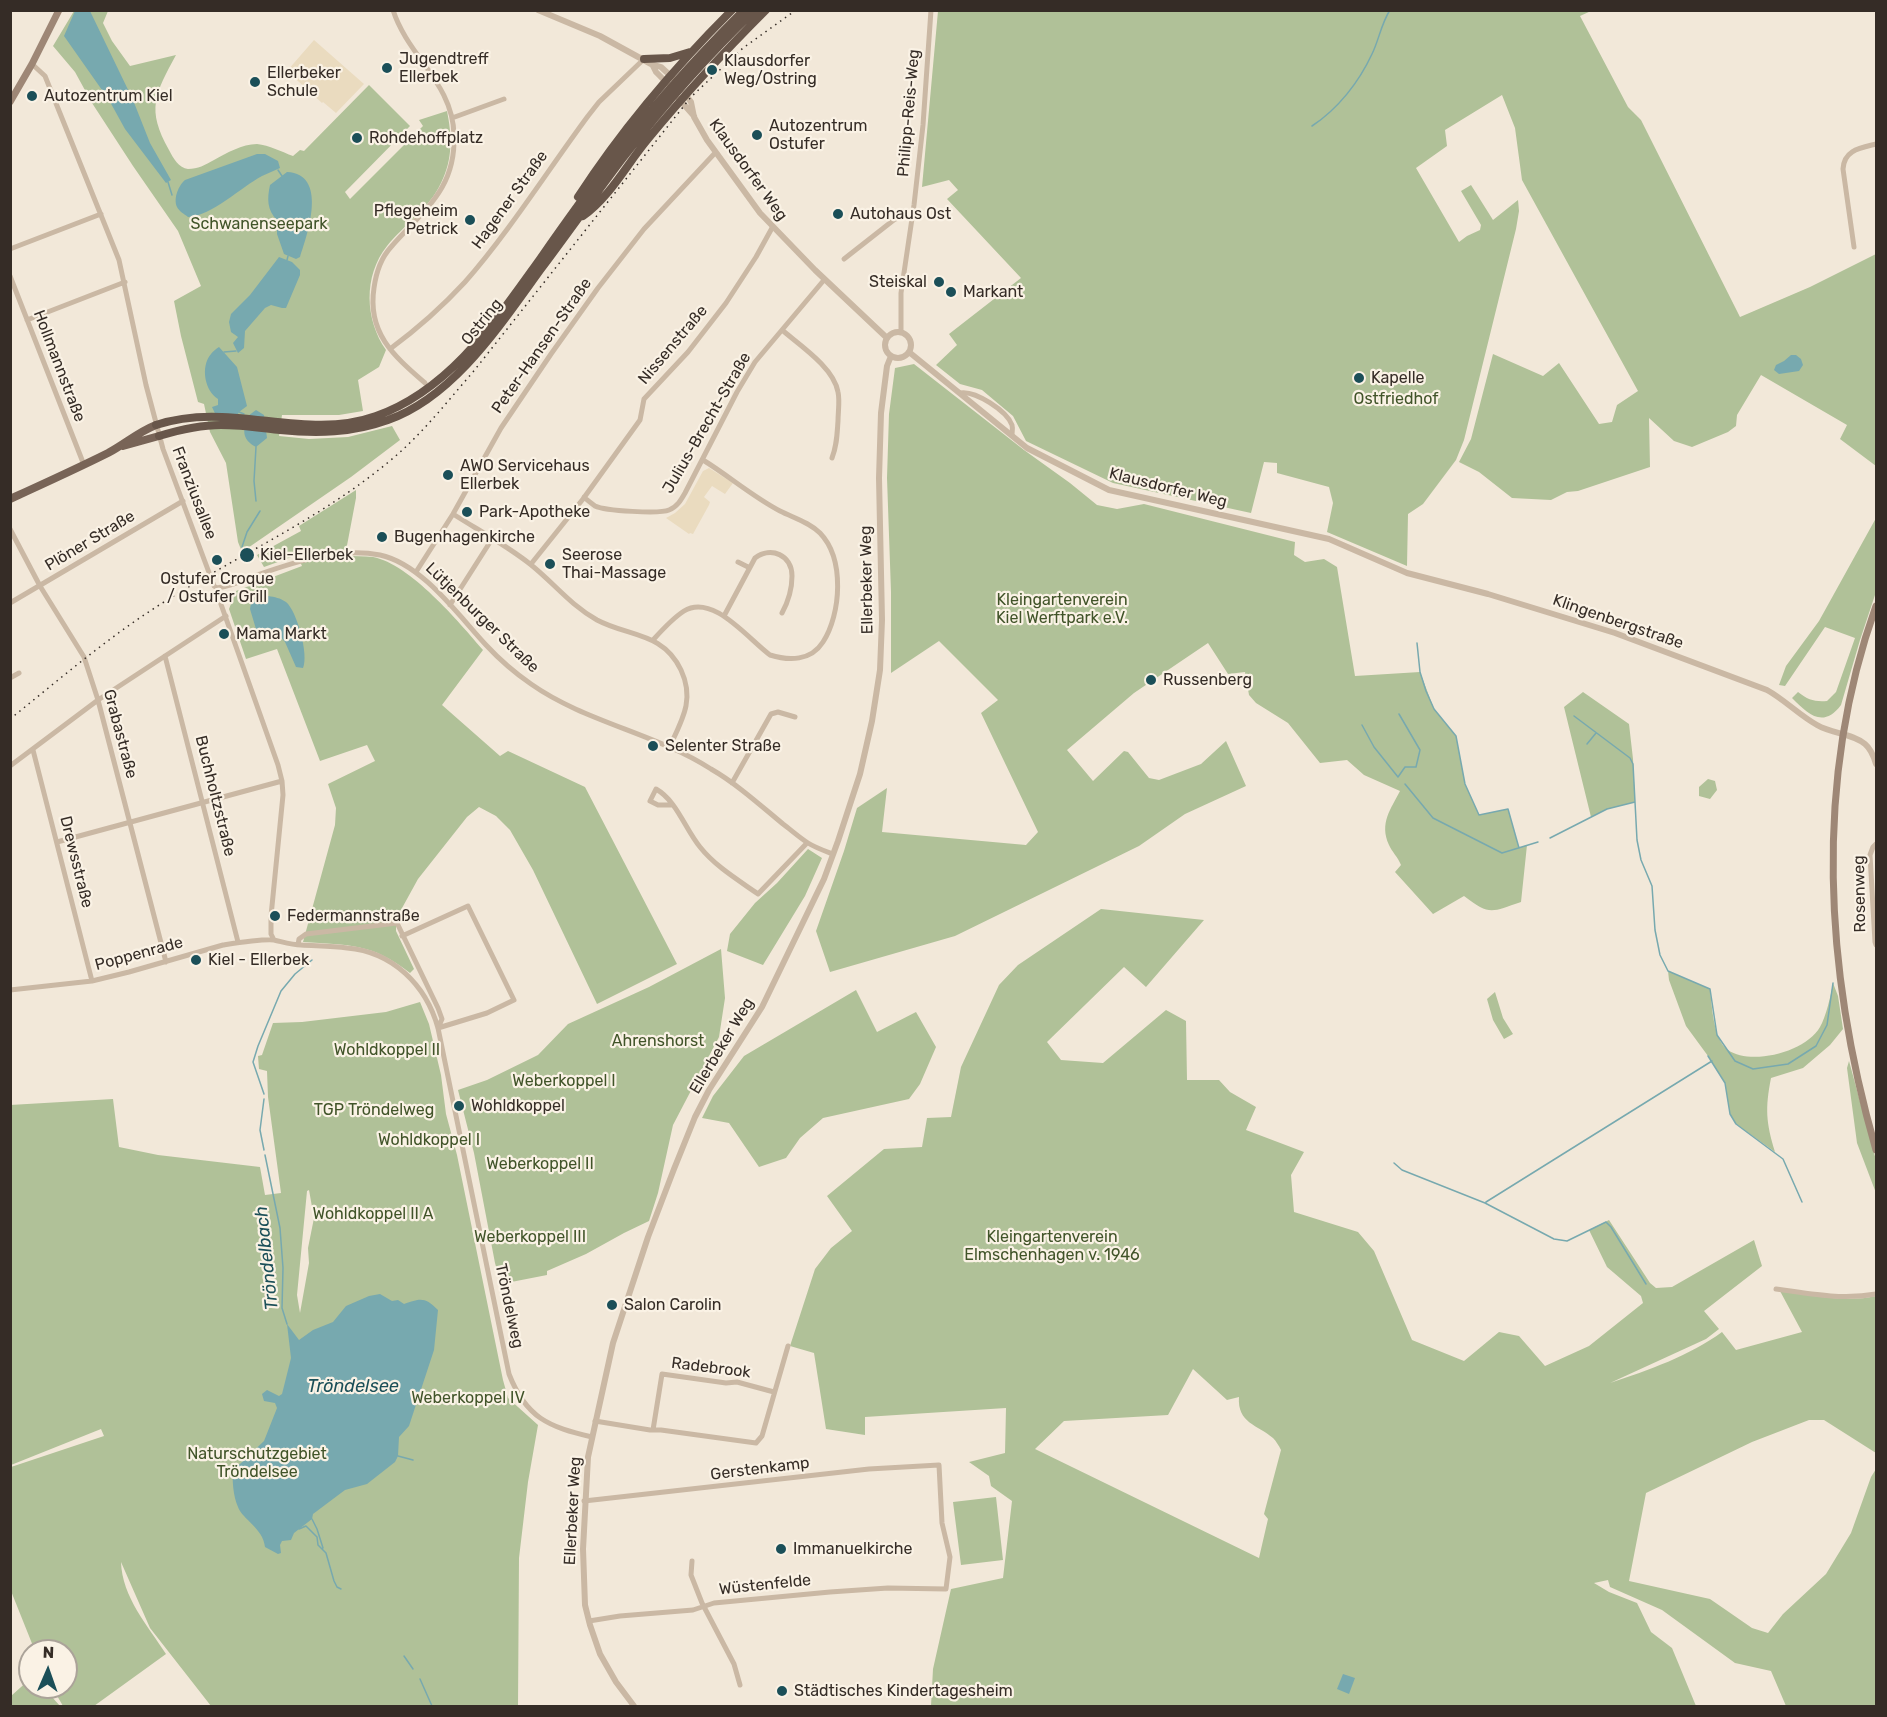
<!DOCTYPE html>
<meta charset="utf-8">
<style>
body{margin:0}
#map{position:relative;width:1887px;height:1717px;overflow:hidden;background:#f2e8d9;font-family:Rubik,sans-serif}
canvas{display:block}
.frame{position:absolute;inset:0;border:12px solid #352c26;pointer-events:none}
.north{position:absolute;left:18px;top:1639px;width:60px;height:60px;box-sizing:border-box;background:#faf2e5;border:2px solid #aba399;border-radius:50%;rotate:2deg;font-size:16px;font-weight:700;line-height:24px;text-align:center;color:#352c26}
.north::after{content:'';display:block;margin:auto;width:21px;height:27px;background:#1b4f58;clip-path:polygon(50% 0,100% 100%,50% 72%,0 100%)}
</style>
<div id="map">
<canvas width="1887" height="1717"></canvas>
<div class="frame"></div>
<div class="north">N</div>
</div>
<script>
const g = document.querySelector('canvas').getContext('2d');
g.lineJoin = 'round';
function fillPath(path, color) { g.fillStyle = color; g.fill(path, 'evenodd'); }
function strokePath(path, color, width, dash) { g.strokeStyle = color; g.lineWidth = width; g.lineCap = dash ? 'butt' : 'round'; g.setLineDash(dash || []); g.stroke(path); }
function drawText(font, color, halo, rows, align = 'center') {
  g.font = font + ' Rubik,sans-serif'; g.lineWidth = 4.5; g.setLineDash([]); g.textBaseline = 'middle'; g.strokeStyle = halo; g.fillStyle = color; for (const [text, x, y, turn = 0] of rows) {
    g.save(); g.translate(x, y); g.rotate((+turn || 0) * Math.PI / 180); g.textAlign = isNaN(turn) ? turn : align; if (halo) g.strokeText(text, 0, 0); g.fillText(text, 0, 0); g.restore();
  }
}
const green = new Path2D(`
 M74 11H108L103 23 112 41 130 66 176 55C155 94 146 109 169 150 173 158 179 168 188 169 198 169 205 165 214 160 227 153 242 144 257 144 269 145 282 152 293 156L300 150 304 151 369 85 410 126 345 192 350 199 423 126 419 120 447 111C452 136 453 159 441 183 429 209 404 225 387 246 363 276 365 320 386 350L379 367 358 380 363 411 339 415H282L279 436 309 439 348 437 392 426 400 440 351 477 242 552 238 542 226 463 210 432 204 404 198 402 181 336 174 301 201 286 178 231 133 166 92 103 75 72 53 46Z
 M938 11H1591L1580 16 1628 107 1641 120 1740 317 1810 287 1876 254V466L1840 439 1847 425 1761 375 1737 415 1736 426 1728 432 1692 447 1674 441 1649 418 1650 467 1578 491 1567 492 1551 500 1512 498 1479 472 1459 462 1471 439 1493 354 1543 376 1559 363 1599 424 1612 422 1617 405 1638 391 1522 180 1515 128 1502 95 1445 130 1447 146 1416 168 1459 242 1467 236 1480 230 1481 225 1461 191 1471 185 1493 220 1518 200 1519 211 1516 229 1464 440 1456 460 1423 504 1408 514 1407 566 1327 532 1333 503 1329 487 1277 473V463L1264 462 1251 513 1113 483 1026 441 1013 416 982 390 960 384 936 365 957 345 949 334 1021 278 947 199 958 190 949 180 922 187Z
 M914 364 1024 450 1070 483 1097 505 1117 509 1144 504 1295 542 1294 555 1305 562 1324 559 1337 567 1355 676 1420 672 1434 709 1456 736 1465 784 1479 815 1508 809 1519 848 1527 845 1521 902C1491 912 1490 916 1464 896L1433 914 1395 872 1401 865C1398 857 1392 852 1389 845 1379 823 1391 809 1400 791L1364 775 1347 760 1320 763 1288 723 1256 703 1249 695 1245 672 1228 674 1208 643 1134 693 1067 750 1093 781 1124 751 1128 752 1149 778 1159 780 1201 764 1226 741 1246 786 1185 814 1139 846 955 936 830 972 816 931 844 851 857 808 887 788 882 832 1026 845 1038 832 981 713 998 700 939 641 891 673V592L887 478 889 414 895 368Z
 M356 490V498L345 556C354 556 364 556 373 557 410 564 459 622 483 650L442 705 500 756 508 751 585 787 677 964 597 1004 533 870 510 830 496 816 479 807 467 817 418 879 396 919V931L414 969 410 973C372 943 349 945 303 942L335 825 336 808 328 784 375 761 367 745 320 761 277 649 246 659 229 609 236 591 302 566 297 555 264 567 257 555 301 531 299 526Z
 M1876 518V592L1860 640 1841 705C1823 729 1808 714 1792 698L1798 692C1808 700 1815 702 1827 701L1836 692 1855 638 1825 627 1785 686 1779 685 1786 666 1819 621Z
 M1583 692 1629 724 1633 759 1635 802 1607 809 1591 817 1564 707Z
 M1708 779 1715 781 1717 790 1710 799 1699 796V787Z
 M808 849 822 858 805 896 763 965 727 951 730 934 755 903 777 883Z
 M1101 909 1204 920 1146 987 1124 967 1047 1042 1061 1060 1103 1063 1166 1010 1186 1021 1187 1080H1219L1230 1092 1256 1107 1246 1130 1304 1152 1291 1175 1294 1212 1358 1232 1374 1251 1412 1340 1464 1361 1499 1332 1519 1336 1545 1366 1589 1346 1643 1303 1641 1296 1607 1267 1589 1230 1609 1220 1650 1283 1656 1288 1672 1287 1754 1240 1762 1266 1704 1311 1719 1329 1706 1339 1610 1383C1649 1370 1689 1356 1722 1332L1736 1350 1802 1332 1780 1291C1812 1295 1845 1303 1876 1296V1453L1824 1420H1809L1752 1442 1646 1493 1629 1581 1710 1599 1752 1628 1768 1633 1783 1614 1826 1574 1851 1533 1871 1477 1876 1469V1706H1786L1771 1671 1735 1663 1662 1610 1610 1587 1608 1580 1594 1583 1609 1592 1637 1603 1651 1632 1672 1648 1696 1706H931L933 1669 951 1589 1003 1578 1012 1501 991 1486 989 1476 969 1462 1005 1453 1006 1408 865 1417V1435L826 1429 814 1353 790 1346 815 1269 831 1248 852 1231 827 1196 884 1149 922 1147 927 1118 951 1117 961 1067 999 985 1018 965ZM1193 1369 1227 1400 1239 1397C1237 1423 1258 1425 1273 1438 1276 1441 1279 1446 1281 1450L1264 1514 1268 1519 1259 1558 1035 1449 1064 1421 1168 1415Z
 M721 949 725 998 719 1037 673 1125 658 1193 649 1221 624 1233 586 1254 547 1271V1275L501 1284 495 1263 474 1153 458 1090 487 1080 538 1055 568 1024 649 987Z
 M1668 971 1710 989C1712 1005 1713 1040 1728 1050 1751 1066 1806 1052 1820 1027 1826 1017 1831 995 1833 983L1838 996 1843 1029 1830 1045 1803 1068 1771 1078C1765 1109 1766 1122 1775 1152L1736 1124 1730 1114 1725 1083 1708 1056 1686 1026 1669 980Z
 M856 990 877 1032 916 1012 936 1047 920 1084 909 1099 823 1118 800 1138 786 1158 759 1167 729 1123 702 1118 713 1096 744 1056Z
 M1495 992 1503 1018 1513 1034 1504 1039 1493 1020 1487 999Z
 M420 1002 429 1024 441 1075 446 1114 457 1155 503 1380 508 1398 538 1425 528 1482 519 1558 518 1706H211L150 1628 121 1562C122 1597 148 1626 166 1654L94 1706H63L52 1687H66V1651H35L11 1591V1467L104 1436 101 1429 11 1465 10 1105 113 1099 119 1147 158 1155 260 1167 265 1195 281 1193 268 1097 267 1071 259 1069 258 1056 262 1055 273 1023 302 1022 386 1012ZM309 1190 314 1218 308 1248 309 1263 300 1313 297 1295 307 1191Z
 M1849 1061 1876 1160V1193L1857 1143 1847 1068Z
 M996 1497 1003 1560 961 1565 953 1502Z
 M30 1679V1687H43L60 1706H11V1696Z`);
const plaza = new Path2D(`
 M314 40 364 84 336 113 323 102 322 103 287 71Z
 M709 468 733 483 725 494 712 486 704 497 710 502 709 505 693 534 690 533 689 534 666 518 675 513 685 504 703 471Z`);
const water = new Path2D(`
 M75 11H90L133 100 150 143 171 180 166 183 125 129 109 100 64 36Z
 M257 154H265L278 161 280 168C274 171 268 173 262 176 241 187 212 216 188 217 184 214 179 211 177 207 173 198 179 185 185 180Z
 M287 172C328 174 308 233 300 257L296 259 284 254 277 234V220C267 210 267 199 270 185Z
 M279 257 292 262 300 270V275L286 308H282L271 305 265 308 245 331 244 348 238 353 233 343 238 337 231 332 229 322 231 314 250 295Z
 M219 347 237 367 247 406 239 412 231 428 221 426 212 407 218 405V399C205 391 200 367 211 354 213 351 216 349 219 347Z
 M1791 355H1796L1801 359 1803 365 1799 371 1779 374 1774 370 1776 365 1784 361Z
 M256 410 264 415 267 438 256 447C241 439 243 430 248 416Z
 M268 596C275 597 280 598 286 602 297 611 309 655 303 668L296 667 285 642 278 634 256 629 250 609 251 603Z
 M380 1294 392 1301 398 1300 404 1304C421 1298 425 1297 438 1310L434 1350 409 1426 399 1437 398 1456 395 1462 367 1484 345 1490 313 1514 312 1519 294 1533 291 1540 282 1541 280 1545 281 1553 278 1554 265 1547C263 1528 243 1520 238 1507 233 1496 232 1479 233 1467L240 1464 264 1441 277 1408 275 1403 264 1401 262 1394 267 1390 279 1396 282 1394 291 1358 287 1324 299 1340 313 1330 333 1322 346 1306 369 1296Z
 M1343 1674 1355 1678 1349 1694 1337 1689Z`);
const stream = new Path2D(`
 M1312 126C1338 109 1359 82 1372 54 1379 40 1381 24 1390 10
 M278 170 282 176
 M168 182 172 195
 M287 260 288 256
 M224 352 236 351
 M239 412 244 414
 M256 501 254 481 256 447
 M242 547 247 532 260 511
 M1417 643 1420 672 1426 691 1434 709 1456 736 1465 784 1479 815 1508 809 1519 848
 M1574 716 1630 758 1633 764 1635 802
 M1362 725 1374 747 1398 777 1405 767H1416L1420 750 1399 714
 M1587 744 1596 733
 M1405 784 1433 818 1502 853 1538 842
 M1550 838 1607 809 1635 802 1637 840 1641 860 1652 886 1655 930 1660 955 1668 971 1710 989 1717 1035 1735 1061 1753 1069 1788 1064 1816 1046 1827 1025 1833 983
 M1708 1056 1725 1083 1730 1114 1736 1124 1783 1159 1802 1202
 M264 1094 253 1062 258 1046 281 991 295 974 312 960
 M264 1099 260 1130 264 1150
 M265 1155 280 1228 283 1268 282 1308 287 1324
 M1394 1163 1402 1170 1485 1203 1554 1239 1567 1241 1606 1222 1611 1227 1646 1284
 M1486 1202 1712 1061
 M398 1456 413 1460
 M312 1519 317 1529 323 1548
 M299 1529 306 1526 317 1537 318 1545 326 1553 334 1581 337 1587 341 1589
 M404 1656 413 1669
 M420 1679 432 1706`);
const minor = new Path2D(`
 M393 10C408 57 453 83 454 135 456 190 423 210 391 247 381 258 376 273 374 288 367 333 394 356 425 383
 M32 64 45 76 119 260 146 385 163 449 214 586 217 588V593L278 765 282 781 283 795 271 916V934L274 940
 M452 118 504 99
 M1854 247 1843 169C1844 150 1860 148 1876 144
 M10 249 101 214
 M844 259 895 219 904 217 912 218
 M10 276 84 465
 M27 320 125 282
 M782 330C801 346 834 368 838 392 840 401 838 412 838 421 837 435 837 445 832 458
 M901 332V293L914 205 923 125 931 10
 M390 349C417 329 442 307 465 282 509 232 548 170 588 116L599 102 644 59
 M960 393C975 390 1007 411 1012 425 1013 429 1012 431 1012 435
 M584 497C587 500 591 503 595 506 605 511 660 514 669 510 677 507 681 500 685 493L737 392 755 362 824 280
 M453 514C478 530 506 545 530 564 554 583 569 604 597 620 629 637 663 632 681 670 695 700 682 720 669 748
 M10 529 40 586 84 657 98 700 166 962
 M738 562 748 567
 M531 564 583 499 640 420 644 399 688 352 726 303 756 257 772 228
 M416 572 453 514 501 428 551 354 598 288 644 229 715 153
 M217 588C232 586 247 579 260 574 298 561 340 547 380 555 422 564 458 615 486 645 499 659 515 673 531 684 585 722 655 733 711 769 737 784 760 805 783 824 791 830 800 838 808 843 816 848 825 851 833 854
 M10 603 183 501
 M450 605 492 539
 M724 616 755 558C771 546 792 555 792 576 792 589 788 602 782 613
 M653 640C662 630 673 618 684 611 713 593 748 639 770 655 789 661 811 661 823 642 841 614 845 559 820 533 809 522 794 518 780 511 753 497 729 476 703 460
 M165 656 238 942
 M10 678 19 673
 M33 750 92 981
 M10 766 98 700 226 616
 M732 783 771 714 778 712 795 717
 M672 805H658L650 801 656 789C677 801 685 829 700 847 715 866 738 880 758 894L807 843
 M57 842 282 781
 M1876 844 1873 847 1870 855 1875 942 1876 945
 M402 936 468 906 514 1000 487 1013 438 1028
 M298 945 299 939 306 934 397 923 438 1008 442 1019 438 1028
 M10 990 92 981 129 972 223 945C236 943 261 939 274 940 283 942 292 945 301 945 316 946 332 946 347 948 393 952 426 985 438 1028L509 1374C526 1418 549 1427 592 1437
 M1776 1289C1810 1294 1843 1300 1876 1294
 M595 1421 650 1430H661L756 1443 762 1436 788 1346
 M653 1430 662 1374 726 1383 737 1382 774 1392
 M584 1501 869 1469 939 1465 942 1523 950 1557 946 1589 888 1588 830 1592 714 1603 693 1610 620 1616 589 1621
 M692 1561 691 1575 702 1603 734 1664 740 1685`);
const tertiary = new Path2D(`
 M538 10 600 36 651 64 661 67 673 78
 M652 64 656 72 668 84
 M685 94 691 102 694 117 707 140 760 213 815 270 887 338
 M679 99 694 116
 M885 345a13 13 0 1 1 26 0a13 13 0 1 1-26 0Z
 M909 352 1027 448 1109 490 1329 539 1407 573 1488 594 1615 633 1767 690C1785 700 1799 715 1817 725 1832 734 1852 733 1865 744 1871 749 1874 757 1876 764
 M634 1706 616 1682 600 1654 590 1625 585 1605 583 1549 588 1457 613 1343 648 1237 674 1169 695 1117 709 1090 762 1007 824 879 838 841 860 774 872 721 880 670 882 620 879 478 881 413 887 366 891 356`);
const secondary = new Path2D(`
 M10 102 32 64 59 10
 M1876 606C1813 782 1825 973 1876 1150`);
const primary = new Path2D(`
 M123 446 159 436
 M10 499C43 484 76 469 108 453 125 444 138 432 156 425`);
const trunk = new Path2D(`
 M644 59 670 58 690 52
 M578 197C622 129 675 67 732 10
 M583 216C610 197 627 164 648 139 685 94 724 52 766 10
 M156 425C231 400 303 442 376 416 450 390 496 320 540 259 563 226 587 192 612 160 652 106 696 58 744 10
 M159 436C179 430 200 425 221 425 241 425 261 428 280 430 317 434 352 433 388 420 454 397 501 324 541 269 568 233 594 196 622 159 663 106 706 57 755 10`);
const rail = new Path2D(`
 M10 719C55 683 99 645 147 613 225 561 313 524 386 464 420 437 445 404 473 372L691 97 743 48 796 10`);
const markers = [
 [387,68,6,"#1b4f58"],
 [712,70,6,"#1b4f58"],
 [255,82,6,"#1b4f58"],
 [32,96,6,"#1b4f58"],
 [757,135,6,"#1b4f58"],
 [357,138,6,"#1b4f58"],
 [838,214,6,"#1b4f58"],
 [470,220,6,"#1b4f58"],
 [939,282,6,"#1b4f58"],
 [951,292,6,"#1b4f58"],
 [1359,378,6,"#1b4f58"],
 [448,475,6,"#1b4f58"],
 [467,512,6,"#1b4f58"],
 [382,537,6,"#1b4f58"],
 [247,555,8,"#1b4f58"],
 [217,560,6,"#1b4f58"],
 [550,564,6,"#1b4f58"],
 [224,634,6,"#1b4f58"],
 [1151,680,6,"#1b4f58"],
 [653,746,6,"#1b4f58"],
 [275,916,6,"#1b4f58"],
 [196,960,6,"#1b4f58"],
 [459,1106,6,"#1b4f58"],
 [612,1305,6,"#1b4f58"],
 [781,1549,6,"#1b4f58"],
 [782,1691,6,"#1b4f58"]
];
const poiNames = [
 ["Jugendtreff",399,59],
 ["Ellerbek",399,77],
 ["Klausdorfer",724,61],
 ["Weg/Ostring",724,79],
 ["Ellerbeker",267,73],
 ["Schule",267,91],
 ["Autozentrum Kiel",44,96],
 ["Autozentrum",769,126],
 ["Ostufer",769,144],
 ["Rohdehoffplatz",369,138],
 ["Pflegeheim",458,211,"right"],
 ["Petrick",458,229,"right"],
 ["Autohaus Ost",850,214],
 ["Steiskal",927,282,"right"],
 ["Markant",963,292],
 ["Kapelle",1371,378],
 ["AWO Servicehaus",460,466],
 ["Ellerbek",460,484],
 ["Park-Apotheke",479,512],
 ["Bugenhagenkirche",394,537],
 ["Kiel-Ellerbek",260,555],
 ["Seerose",562,555],
 ["Thai-Massage",562,573],
 ["Ostufer Croque",217,579,"center"],
 ["/ Ostufer Grill",217,597,"center"],
 ["Mama Markt",236,634],
 ["Russenberg",1163,680],
 ["Selenter Straße",665,746],
 ["Federmannstraße",287,916],
 ["Kiel - Ellerbek",208,960],
 ["Wohldkoppel",471,1106],
 ["Salon Carolin",624,1305],
 ["Immanuelkirche",793,1549],
 ["Städtisches Kindertagesheim",794,1691]
];
const streetNames = [
 ["Philipp-Reis-Weg",909,113,-85],
 ["Klausdorfer Weg",748,170,54],
 ["Hagener Straße",510,200,-54],
 ["Ostring",482,322,-51],
 ["Nissenstraße",673,345,-50],
 ["Peter-Hansen-Straße",542,346,-55],
 ["Hollmannstraße",59,366,69],
 ["Julius-Brecht-Straße",707,423,-60],
 ["Klausdorfer Weg",1168,488,14],
 ["Franziusallee",194,493,69],
 ["Plöner Straße",90,541,-31],
 ["Ellerbeker Weg",867,580,-91],
 ["Lütjenburger Straße",482,618,44],
 ["Klingenbergstraße",1618,622,19],
 ["Grabastraße",120,734,75],
 ["Buchholtzstraße",215,796,76],
 ["Drewsstraße",76,862,76],
 ["Rosenweg",1860,894,-91],
 ["Poppenrade",139,954,-15],
 ["Ellerbeker Weg",722,1046,-59],
 ["Tröndelweg",509,1306,78],
 ["Radebrook",711,1368,7],
 ["Gerstenkamp",760,1469,-7],
 ["Ellerbeker Weg",573,1511,-87],
 ["Wüstenfelde",765,1585,-6]
];
const parkNames = [
 ["Schwanenseepark",259,224],
 ["Ostfriedhof",1396,399],
 ["Kleingartenverein",1062,600],
 ["Kiel Werftpark e.V.",1062,618],
 ["Ahrenshorst",658,1041],
 ["Wohldkoppel II",387,1050],
 ["Weberkoppel I",564,1081],
 ["TGP Tröndelweg",374,1110],
 ["Wohldkoppel I",429,1140],
 ["Weberkoppel II",540,1164],
 ["Wohldkoppel II A",373,1214],
 ["Weberkoppel III",530,1237],
 ["Kleingartenverein",1052,1237],
 ["Elmschenhagen v. 1946",1052,1255],
 ["Weberkoppel IV",468,1398],
 ["Naturschutzgebiet",257,1454],
 ["Tröndelsee",257,1472]
];
const waterNames = [
 ["Tröndelbach",267,1258,-96],
 ["Tröndelsee",353,1387]
];
fillPath(green, '#b0c198');
fillPath(plaza, '#eadbbf');
fillPath(water, '#77a9af');
strokePath(stream, '#77a9af', 1.5);
strokePath(minor, '#cab8a4', 5);
strokePath(tertiary, '#cab8a4', 6);
strokePath(secondary, '#9e8776', 7);
strokePath(primary, '#786457', 8);
strokePath(trunk, '#68564a', 8);
strokePath(rail, '#352c26', 1.5, [1.5, 4.5]);
for (const [x, y, r, color] of markers) { const dot = new Path2D(); dot.arc(x, y, r, 0, 2 * Math.PI); g.fillStyle = color; g.fill(dot); strokePath(dot, '#faf2e5', 2); }
drawText('16px', '#352c26', '#faf2e5', poiNames, 'left');
drawText('16px', '#352c26', '#faf2e5', streetNames);
drawText('16px', '#415429', '#faf2e5', parkNames);
drawText('italic 18px', '#1b4f58', '#faf2e5', waterNames);
</script>
